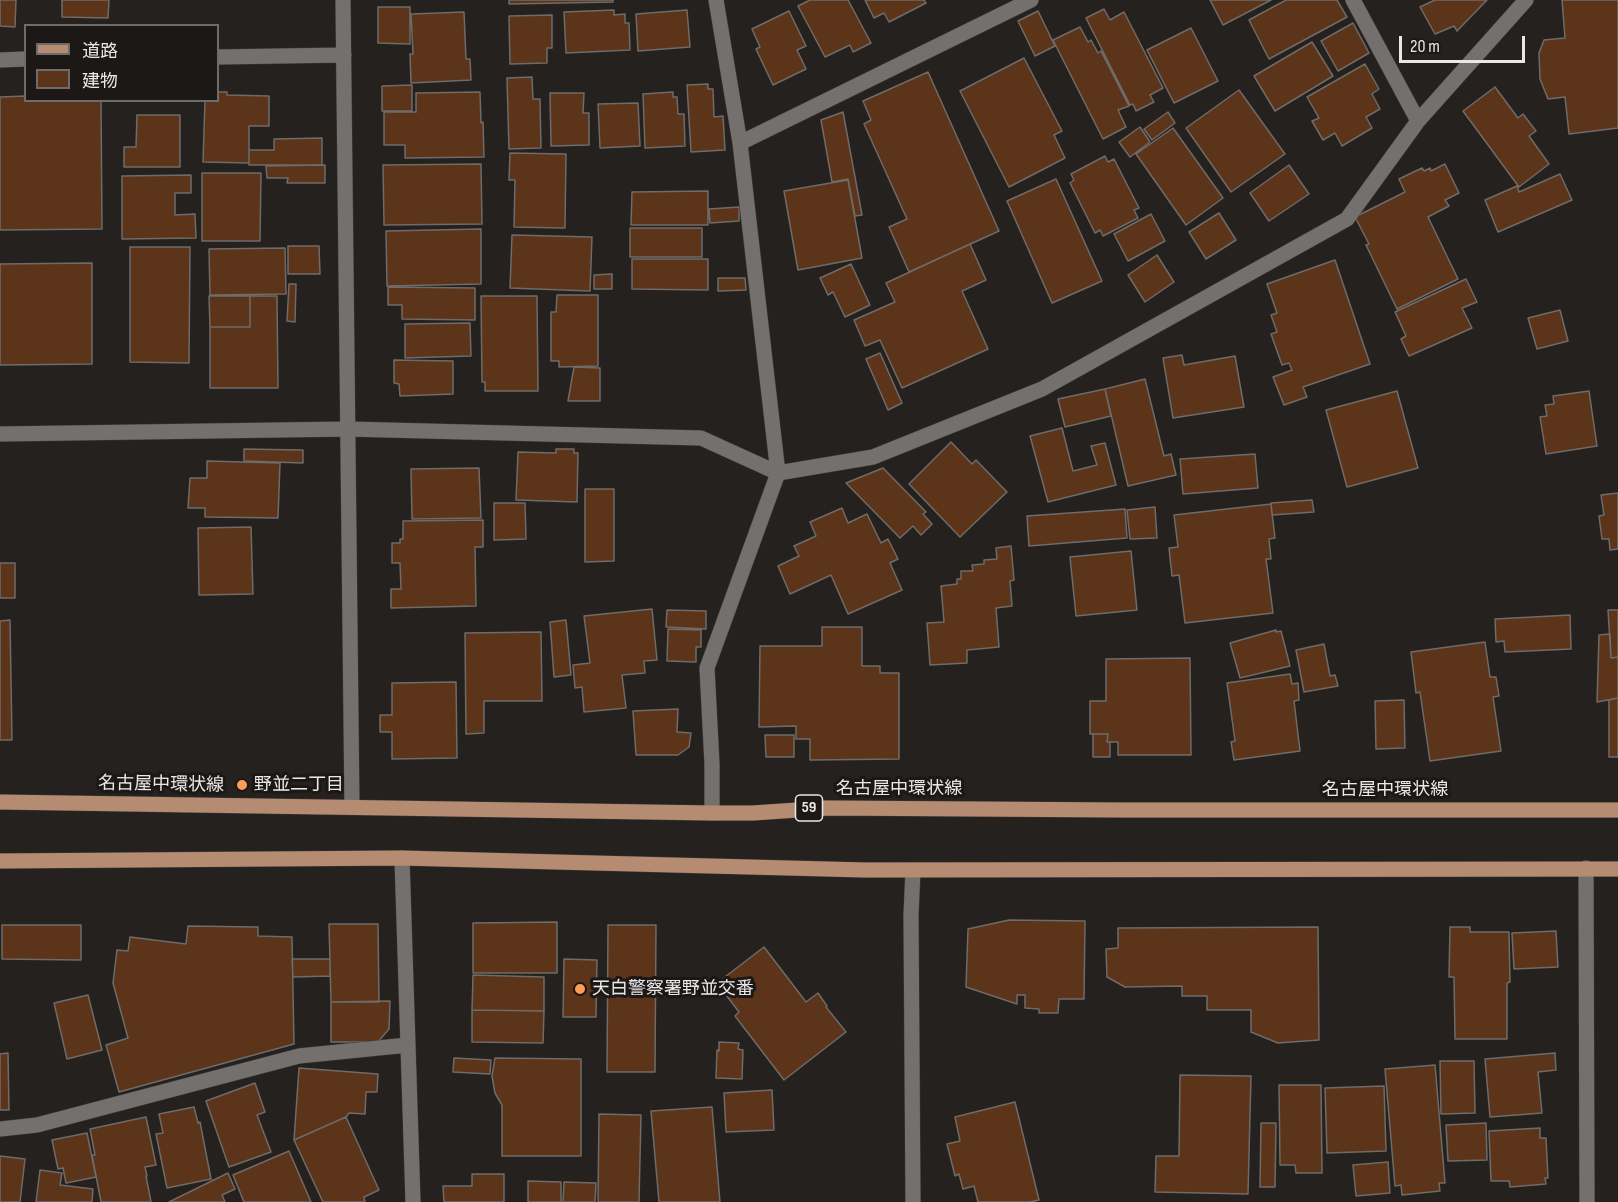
<!DOCTYPE html>
<meta charset="utf-8">
<style>
body{margin:0}
#map{position:relative;width:1618px;height:1202px;overflow:hidden;background:#24211f;font-family:"Sofia Sans Condensed","Noto Sans JP",sans-serif}
canvas{display:block}
.legend{position:absolute;left:24px;top:24px;width:195px;height:78px;box-sizing:border-box;background:#1b1816;border:2px solid #6e6b6a;margin:0;padding:8px 10px;list-style:none;font-size:18px;color:#eae8e7}
.legend li{display:flex;align-items:center;gap:12px;height:30px}
.legend b{width:30px;border:2px solid #6e6b6a}
.scale{position:absolute;left:1399px;top:36px;width:126px;height:27px;box-sizing:border-box;border:3px solid #eae8e7;border-top:0;padding-left:8px;font-size:18px;line-height:21px;white-space:nowrap;color:#eae8e7;-webkit-text-stroke:4px #1b1816;paint-order:stroke}
</style>
<div id="map">
<canvas width="1618" height="1202"></canvas>
<ul class="legend">
<li><b style="height:8px;background:#b58c72"></b>道路</li>
<li><b style="height:16px;background:#5c3419"></b>建物</li>
</ul>
<div class="scale">20 m</div>
</div>
<script>
const g = document.querySelector('canvas').getContext('2d');
g.lineJoin = 'round';
function fillPath(path, color) { g.fillStyle = color; g.fill(path, 'evenodd'); }
function strokePath(path, color, width, dash) { g.strokeStyle = color; g.lineWidth = width; g.lineCap = dash ? 'butt' : 'round'; g.setLineDash(dash || []); g.stroke(path); }
function drawText(font, color, halo, rows, align = 'center') {
  g.font = font + ' "Sofia Sans Condensed","Noto Sans JP",sans-serif'; g.lineWidth = 6; g.setLineDash([]); g.textBaseline = 'middle'; g.strokeStyle = halo; g.fillStyle = color; for (const [text, x, y, turn = 0] of rows) {
    g.save(); g.translate(x, y); g.rotate((+turn || 0) * Math.PI / 180); g.textAlign = isNaN(turn) ? turn : align; if (halo) g.strokeText(text, 0, 0); g.fillText(text, 0, 0); g.restore();
  }
}
const building = new Path2D(`
 M0 0H16L15 27 0 26Z
 M62 0H109L108 18 62 17Z
 M509 0H613V2L509 4Z
 M810 0H848L871 43 853 52 850 45 825 57 798 6Z
 M865 0H924L926 3 889 22 884 13 874 18Z
 M1210 0H1271L1223 25Z
 M1286 0H1337L1347 17 1269 59 1249 20Z
 M1435 0H1487L1457 31 1454 26 1435 34 1420 7Z
 M1562 0H1618V128L1569 134 1565 97 1548 99 1540 79 1539 53 1544 40 1565 38Z
 M378 7H410V44L378 43Z
 M1104 9 1110 20 1124 12 1163 88 1150 95 1154 102 1136 111 1133 104 1130 105 1086 18Z
 M614 10V15L625 14V23H629L630 50 566 53 564 12Z
 M687 10 690 47 638 51 636 14Z
 M789 11 806 46 797 50 806 69 773 85 756 49 760 47 752 29Z
 M1038 11 1055 46 1035 56 1018 21Z
 M464 12 466 59H470L471 80 411 83 410 54H413L411 14Z
 M552 15V48H547V63L510 64 509 16Z
 M1353 23 1369 53 1338 71 1321 41Z
 M1080 27 1088 42 1091 40 1098 53 1101 51 1129 106 1118 110 1126 127 1103 139 1053 40Z
 M1191 28 1218 81 1174 103 1147 50Z
 M1312 42 1333 76 1275 111 1254 76Z
 M1024 58 1062 131 1054 135 1065 158 1009 187 960 91Z
 M1365 64 1379 89 1372 94 1380 109 1366 117 1372 128 1342 146 1335 133 1323 140 1312 121 1319 118 1307 97Z
 M928 72 999 231 909 272 889 227 907 219 864 124 871 120 863 101Z
 M532 77 533 99H540L541 148 509 149 507 78Z
 M708 84V89H713L714 117 723 116 725 150 691 152 687 85Z
 M412 85V111H382V86Z
 M1495 87 1518 118 1523 114 1536 131 1529 136 1549 164 1519 187 1463 111Z
 M1239 90 1285 154 1231 192 1186 128Z
 M218 92H227V95L269 96V126H249V163L203 162 205 100H218Z
 M480 92 481 123 483 122 484 157 405 158V145H384V112H416V93Z
 M673 92V97H677L678 114H684L685 146 645 148 643 94Z
 M550 93H584L583 113H589V145L551 146Z
 M26 96V100H101L102 229 0 230V97Z
 M638 103 640 146 600 148 598 104Z
 M843 112 862 215 855 216 848 179 832 182 821 120Z
 M1168 112 1175 123 1152 140 1144 129Z
 M137 115H180V167H124V147H136Z
 M1140 127 1150 142 1130 157 1119 142Z
 M1173 128 1223 198 1186 225 1136 154Z
 M322 138V165H249V150H274V139Z
 M510 153 566 154 565 228 514 227 515 180H509Z
 M1105 156 1108 162 1114 159 1139 208 1134 210 1138 218 1103 236 1100 230 1095 233 1070 183 1074 180 1071 174Z
 M481 164 482 224 384 225 383 165Z
 M1445 164 1459 193 1445 200 1449 206 1428 217 1458 279 1397 309 1366 245 1369 244 1355 217 1405 192 1399 179 1422 168 1424 171 1430 168 1431 171Z
 M325 165V183H287L288 178H267L266 166Z
 M1289 165 1309 194 1269 221 1250 193Z
 M202 173H261L260 241H202Z
 M1560 174 1572 200 1498 232 1485 200 1517 186 1519 192Z
 M191 175V193H175V215L195 214 196 238 122 239V176Z
 M1056 179 1102 281 1052 303 1007 201Z
 M848 180 862 258 798 270 784 191Z
 M708 191V225H631L632 192Z
 M739 207V221L710 223 709 209Z
 M1219 213 1236 240 1206 259 1189 232Z
 M1151 214 1165 241 1128 261 1114 234Z
 M630 228H702V257H630Z
 M481 229V284L387 286 386 231Z
 M512 235 592 237 590 291 510 288Z
 M970 244 986 280 962 291 988 349 902 388 880 340 865 346 854 320 895 302 886 283Z
 M288 246H319L320 274H288Z
 M130 247H190L189 363 130 362Z
 M285 248 286 294 210 295 209 249Z
 M1157 255 1174 282 1145 302 1128 275Z
 M632 259H708V290L632 289Z
 M1335 260 1370 364 1303 387 1307 397 1284 405 1273 377 1292 370 1289 363 1282 365 1271 334 1277 332 1271 315 1277 313 1267 284Z
 M92 263V364L0 365V264Z
 M851 264 870 305 845 317 833 292 828 295 820 278Z
 M612 274V289H594V275Z
 M718 278H745L746 290 718 291Z
 M1466 279 1477 302 1462 308 1472 328 1409 356 1401 339 1406 336 1395 312Z
 M289 284H296L295 322 287 321Z
 M388 287 475 288V320L402 319V305H388Z
 M557 295H598V366L559 367V361H551V312H556Z
 M209 296H250V327H210Z
 M250 296H277L278 388H210V327H250Z
 M481 296H537L538 391H485V382H482Z
 M1560 310 1568 341 1537 349 1528 318Z
 M470 323 471 356 405 358V324Z
 M880 353 902 403 888 410 866 359Z
 M1182 355 1184 365 1235 356 1244 407 1173 418 1163 358Z
 M394 360 453 361V394L400 396 399 384 394 383Z
 M574 367 600 368V401H568Z
 M1145 379 1164 456 1171 454 1176 475 1128 486 1105 389Z
 M1105 389 1111 416 1065 427 1058 399Z
 M1397 391 1418 468 1347 487 1326 410Z
 M1589 391 1597 446 1546 454 1540 417 1547 416 1545 405 1554 404 1553 396Z
 M1062 428 1073 471 1097 465 1091 446 1105 443 1116 485 1048 502 1030 436Z
 M951 442 972 464 976 460 1007 492 960 537 909 484Z
 M244 449 303 450V463L244 461Z
 M556 449H574V453H578L577 502 516 500 518 452 556 453Z
 M1255 454 1258 488 1183 494 1180 459Z
 M207 461 280 463 278 518 205 517V508H188L190 478H207Z
 M479 468 481 518 412 519 411 469Z
 M883 468 926 512 923 514 932 524 921 535 913 526 900 538 846 483Z
 M585 489H614V561L585 562Z
 M1618 493V549L1610 550 1609 539H1602L1599 516 1604 515 1601 495Z
 M1312 500 1314 512 1272 515 1271 503Z
 M494 503H525L526 539 494 540Z
 M1271 504 1275 538 1269 539 1271 559H1266L1273 613 1185 623 1179 575 1172 576 1169 548 1178 547 1174 515Z
 M1155 507 1157 538 1130 539 1127 510Z
 M842 508 848 523 867 514 881 543 888 539 898 559 890 563 902 590 848 614 831 575 790 594 778 566 799 556 794 546 816 536 810 522Z
 M1125 509 1127 538 1029 546 1027 516Z
 M483 520V547H475L476 606 391 608V589H401L400 563H392V543H400V539H403V521Z
 M251 527 253 594 199 595 198 528Z
 M1011 546 1014 580 1010 581 1012 606 996 608 999 647 967 650V663L930 665 927 623 944 622 941 586 957 584V579H961V571H973L972 565 984 564V560L997 559 996 548Z
 M1131 551 1137 610 1076 616 1070 557Z
 M0 563H15V598H0Z
 M652 609 657 660 644 661 645 673 622 675 626 708 584 712 582 687 575 688 573 665 590 663 584 616Z
 M667 610 706 611V629L666 627Z
 M1608 610H1618V657L1611 658Z
 M1570 615 1571 649 1505 652 1504 641 1496 642 1495 619Z
 M10 620 12 740H0V621Z
 M566 620 571 675 554 677 550 622Z
 M822 627H862V666H880V673H899V759L810 760V739H796V726L759 727 760 646H822Z
 M668 629 701 630V647H696V662L667 661Z
 M1276 630V632L1281 631 1290 666 1240 678 1230 643Z
 M541 632 542 701H484V733L466 734 465 633Z
 M1610 634 1611 658 1618 657V698L1597 702 1599 635Z
 M1485 642 1490 677H1496L1499 696 1493 697 1501 751 1430 761 1420 692 1416 693 1411 652Z
 M1324 644 1330 676 1335 675 1338 686 1304 692 1296 650Z
 M1190 658 1191 755H1118V742H1107L1108 734H1090V701H1106V659Z
 M1290 674 1292 684 1298 683 1299 700 1294 701 1300 751 1234 760 1231 742 1235 741 1227 683Z
 M456 682 457 758 392 759V732H380V715H392V683Z
 M1618 698V757H1609V700Z
 M1404 700 1405 748 1376 749 1375 701Z
 M678 709 677 732 691 733 689 747 678 755H636L633 711Z
 M1093 734H1108L1107 742H1110V757H1093Z
 M765 735H794V757H766Z
 M1009 920 1085 921 1084 999H1059L1058 1013H1039V1009L1025 1008V995H1017V1004L966 987 968 929Z
 M557 922V973H473V923Z
 M329 924H378L379 1002H331Z
 M2 925H81V960L2 959Z
 M608 925H656L655 1072H607Z
 M188 926 258 927V936L292 937 294 1044 119 1092 106 1045 128 1038 113 983 117 950 128 951 130 937 186 944Z
 M1318 927 1319 1040 1278 1043 1251 1032V1010H1207V996H1182V986L1125 987 1107 977 1106 949 1118 948V928Z
 M1450 927H1470V932H1509L1510 982 1507 983V1039H1455L1454 977H1449Z
 M1556 931 1558 967 1514 969 1512 933Z
 M764 947 806 1002 818 993 827 1006 826 1007 846 1032 784 1080 735 1016 739 1012 717 983Z
 M292 959H330V976L293 977Z
 M564 959 597 960 596 1017H563Z
 M473 975 544 977V1011L472 1010Z
 M88 995 102 1050 67 1059 54 1003Z
 M390 1001 389 1029 378 1042H331V1002Z
 M472 1010 544 1011 543 1043 472 1042Z
 M719 1042 739 1043 738 1049 743 1050 742 1079 716 1078 717 1050 719 1051Z
 M8 1053 9 1110H0V1054Z
 M1555 1053 1556 1070 1538 1072 1542 1113 1490 1117 1485 1059Z
 M454 1058 491 1060 490 1074 453 1072Z
 M495 1058 581 1059V1156H502V1105L495 1093 492 1076Z
 M1440 1061H1474L1475 1113 1441 1114Z
 M1435 1065 1445 1183H1439L1440 1191 1402 1195 1401 1185 1395 1186 1385 1069Z
 M299 1068 378 1074 377 1092H366L365 1114 349 1113 346 1117 294 1140Z
 M1180 1075 1251 1076 1248 1194 1155 1192 1156 1156H1179Z
 M255 1083 265 1112 257 1115 271 1152 229 1167 206 1101Z
 M1279 1085H1321L1322 1173H1296L1295 1165H1280Z
 M1384 1086 1386 1151 1327 1153 1325 1088Z
 M772 1090 774 1130 726 1132 724 1093Z
 M1015 1102 1039 1200 1030 1202H978L974 1186 963 1189 959 1174 955 1176 947 1144 960 1141 955 1117Z
 M194 1107 198 1123 200 1122 211 1179 167 1188 156 1134 163 1133 159 1114Z
 M712 1107 720 1202H659L651 1111Z
 M599 1114 641 1115 639 1202H598Z
 M146 1117 156 1165 145 1167 147 1176H146L151 1202H101L92 1155H95L90 1129Z
 M346 1117 379 1190 364 1197 365 1202H323L294 1140Z
 M1261 1123H1276L1275 1187H1260Z
 M1486 1123 1487 1160 1448 1161 1446 1125Z
 M1540 1128V1138H1546L1548 1178H1545L1546 1184 1510 1187 1509 1181H1491L1489 1131Z
 M87 1133 96 1177 66 1183 63 1168 58 1169 52 1140Z
 M289 1151 311 1202H244L233 1175Z
 M0 1156 25 1159 20 1202H0Z
 M1388 1162 1390 1193 1356 1196 1353 1165Z
 M40 1170 62 1173 60 1185 93 1189 92 1202H36Z
 M228 1173 235 1189 222 1195 225 1202H169Z
 M472 1174H504V1202H444L443 1186H472Z
 M528 1181 561 1182V1202H528Z
 M564 1182 596 1183 595 1202H563Z`);
const minor = new Path2D(`
 M343 0 352 807
 M716 0 740 143 778 473 873 457 1042 389 1347 219 1418 121 1526 0
 M1353 0 1418 121
 M218 57 344 55
 M0 60 26 59
 M740 143 1031 0
 M0 434 348 429 701 438 778 473 707 668 712 764V813
 M402 858 413 1202
 M1586 868 1587 1202
 M913 870 911 915 913 1202
 M0 1129 37 1125 299 1056 408 1045`);
const major = new Path2D(`
 M0 802 712 813H753L827 808 1121 810H1618
 M0 861 402 858 865 870 1618 869`);
const markers = [
 [242,785,6,"#fe9c58"],
 [580,989,6,"#fe9c58"]
];
const shields = [
 [809,808,27]
];
const shieldNames = [
 ["59",809,808]
];
const streetNames = [
 ["名古屋中環状線",161,785,1],
 ["名古屋中環状線",899,789],
 ["名古屋中環状線",1385,790]
];
const poiNames = [
 ["野並二丁目",254,785],
 ["天白警察署野並交番",592,989]
];
fillPath(building, '#5c3419');
strokePath(building, '#6f6b69', 1.5);
strokePath(minor, '#3e3c3a', 16);
strokePath(major, '#3e3c3a', 16);
strokePath(minor, '#74706e', 15);
strokePath(major, '#b58c72', 15);
for (const [x, y, r, color] of markers) { const dot = new Path2D(); dot.arc(x, y, r, 0, 2 * Math.PI); g.fillStyle = color; g.fill(dot); strokePath(dot, '#1b1816', 2); }
for (const [x, y, w] of shields) { const box = new Path2D(); box.roundRect(x - w / 2, y - 13, w, 26, 4.5); g.fillStyle = '#1b1816'; g.fill(box); strokePath(box, '#eae8e7', 1.5); }
drawText('bold 16px', '#eae8e7', null, shieldNames);
drawText('18px', '#eae8e7', '#1b1816', streetNames);
drawText('18px', '#eae8e7', '#1b1816', poiNames, 'left');
</script>
